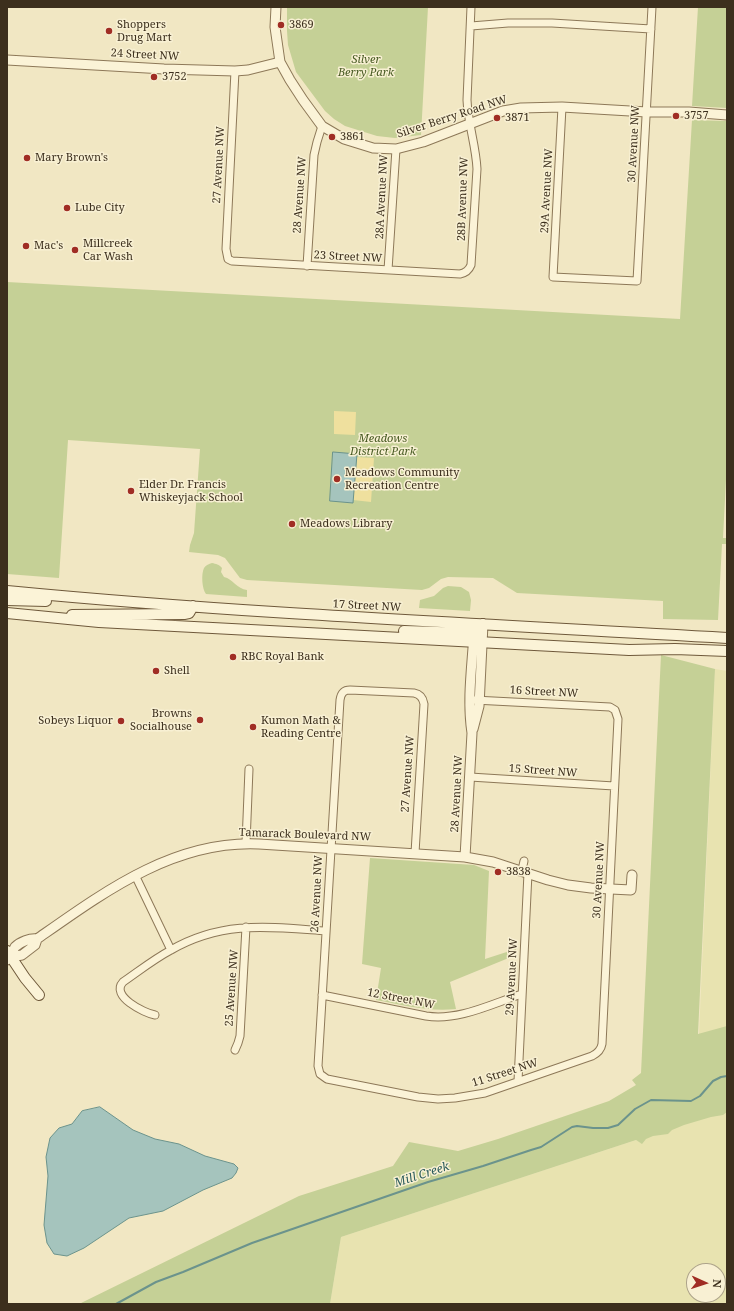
<!DOCTYPE html>
<style>
body{margin:0}
#map{position:relative;width:734px;height:1311px;overflow:hidden;background:#f1e7c3;font-family:"Noto Serif",serif}
canvas{display:block}
.frame{position:absolute;inset:0;border:8px solid #3c2f1d;pointer-events:none}
.north{position:absolute;left:686px;top:1263px;width:40px;height:40px;box-sizing:border-box;background:#f8f0d3;border:1px solid #ada38a;border-radius:50%;rotate:93deg;font-size:11px;font-weight:700;line-height:16px;text-align:center;color:#3c2f1d}
.north::after{content:'';display:block;margin:auto;width:14px;height:18px;background:#a02d24;clip-path:polygon(50% 0,100% 100%,50% 72%,0 100%)}
</style>
<div id="map">
<canvas width="734" height="1311"></canvas>
<div class="frame"></div>
<div class="north">N</div>
</div>
<script>
const g = document.querySelector('canvas').getContext('2d');
g.lineJoin = 'round';
function fillPath(path, color) { g.fillStyle = color; g.fill(path, 'evenodd'); }
function strokePath(path, color, width, dash) { g.strokeStyle = color; g.lineWidth = width; g.lineCap = dash ? 'butt' : 'round'; g.setLineDash(dash || []); g.stroke(path); }
function drawText(font, color, halo, rows, align = 'center') {
  g.font = font + ' "Noto Serif",serif'; g.lineWidth = 3; g.setLineDash([]); g.textBaseline = 'middle'; g.strokeStyle = halo; g.fillStyle = color; for (const [text, x, y, turn = 0] of rows) {
    g.save(); g.translate(x, y); g.rotate((+turn || 0) * Math.PI / 180); g.textAlign = isNaN(turn) ? turn : align; if (halo) g.strokeText(text, 0, 0); g.fillText(text, 0, 0); g.restore();
  }
}
const farmland = new Path2D(`
 M715 669 727 671V1304H330L341 1237 636 1140 641 1143 697 1080ZM694 1271H718V1295H694Z`);
const green = new Path2D(`
 M287 7H428L421 135 395 138 377 136 345 126 334 119 325 111 296 72 288 45 287 31Z
 M698 7H727V108L692 106Z
 M692 120 727 121V460L723 538H727V544H722L718 620 663 619V601L517 593 493 578 448 577 441 579 429 588 422 590 247 580 240 578 225 558 218 555 189 552 190 545 194 533 200 449 68 440 59 578 7 574V282L680 319Z
 M212 563C216 564 219 564 222 568L221 572 224 577C233 579 237 589 247 590V597L206 594C202 589 201 574 204 568 206 565 209 564 212 563Z
 M448 586 461 587 469 592 471 600 470 611 419 608 420 600 434 596 443 588Z
 M661 655 715 669 698 1034 727 1026V1112L723 1115 711 1117 684 1125 672 1130 668 1134 653 1136 646 1139 642 1144 636 1140 341 1237 330 1304H79L299 1196 393 1166 409 1142 458 1151 498 1139 609 1101 636 1085 632 1080 641 1073Z
 M370 858 474 865 489 871 485 959 516 949V955L450 982 456 1009C429 1012 403 1005 376 1000L381 968 362 964Z`);
const sand = new Path2D(`
 M334 411 356 412 355 435 334 434Z
 M356 457 374 458 371 502 353 500Z`);
const water = new Path2D(`
 M333 452 357 454 353 503 330 501Z
 M100 1107 133 1130 155 1139 179 1144 205 1156 234 1164 238 1168 236 1173 232 1178 203 1190 163 1211 129 1218 84 1248 67 1256 54 1254 47 1243 44 1225 48 1176 46 1157 50 1138 59 1128 72 1124 82 1111Z`);
const stream = new Path2D(`
 M116 1304 156 1282 183 1272 252 1243 428 1182 483 1166 531 1150 541 1147 572 1127 577 1126 593 1128H608L618 1125 635 1109 651 1100 691 1101 700 1096 713 1081 721 1077 727 1076`);
const minor = new Path2D(`
 M471 26 508 23H552L651 29
 M235 71 226 249 228 259 232 261 460 274C465 273 469 270 471 265L477 169C476 146 468 124 467 100L471 7
 M562 107 553 277 637 281 652 7
 M307 266 314 155 317 142 322 126
 M388 270 396 149
 M470 777 614 786
 M246 843 249 769
 M415 853 424 704C423 698 420 694 414 693L350 690C344 690 341 693 340 700L318 1066 320 1074 327 1079 418 1097 438 1099 455 1098 485 1093 592 1056C598 1053 601 1050 602 1044L618 719 615 710 610 707 474 700
 M522 870 524 861
 M135 875 171 950
 M322 995 426 1016C459 1021 491 1004 522 994
 M155 1015C144 1013 110 996 123 982 139 971 154 959 171 950 223 920 270 927 326 931
 M235 1050 238 1043 240 1036 246 927
 M518 1081 528 873`);
const tertiary = new Path2D(`
 M276 7 275 27 280 62 290 80 303 100 322 126 344 139 373 148 396 149 423 142 503 111 521 108 562 107 647 112H689L727 115
 M7 60 164 69 235 71 248 70 280 62
 M473 729 479 706 483 624
 M465 857 472 733C467 700 472 667 474 634
 M11 957C12 954 13 950 15 947 20 942 30 938 37 939
 M7 960 11 957 22 955 35 945 37 939C104 892 174 840 259 844L465 857 493 862 548 880 568 885 591 888 631 890 632 875`);
const secondary = new Path2D(`
 M7 591C246 614 487 624 727 638
 M7 600 46 601
 M7 613 99 622 629 650 675 649 727 651
 M72 615 184 614 189 613 193 606
 M404 631 470 633 477 631 483 624
 M7 951 25 978 39 995`);
const markers = [
 [281,25,4,"#a02d24"],
 [109,31,4,"#a02d24"],
 [154,77,4,"#a02d24"],
 [676,116,4,"#a02d24"],
 [497,118,4,"#a02d24"],
 [332,137,4,"#a02d24"],
 [27,158,4,"#a02d24"],
 [67,208,4,"#a02d24"],
 [26,246,4,"#a02d24"],
 [75,250,4,"#a02d24"],
 [337,479,4,"#a02d24"],
 [131,491,4,"#a02d24"],
 [292,524,4,"#a02d24"],
 [233,657,4,"#a02d24"],
 [156,671,4,"#a02d24"],
 [200,720,4,"#a02d24"],
 [121,721,4,"#a02d24"],
 [253,727,4,"#a02d24"],
 [498,872,4,"#a02d24"]
];
const poiNames = [
 ["Shoppers",117,25],
 ["Drug Mart",117,38],
 ["3869",289,25],
 ["3752",162,77],
 ["3757",684,116],
 ["3871",505,118],
 ["3861",340,137],
 ["Mary Brown's",35,158],
 ["Lube City",75,208],
 ["Millcreek",83,244],
 ["Car Wash",83,257],
 ["Mac's",34,246],
 ["Meadows Community",345,473],
 ["Recreation Centre",345,486],
 ["Elder Dr. Francis",139,485],
 ["Whiskeyjack School",139,498],
 ["Meadows Library",300,524],
 ["RBC Royal Bank",241,657],
 ["Shell",164,671],
 ["Browns",192,714,"right"],
 ["Socialhouse",192,727,"right"],
 ["Sobeys Liquor",113,721,"right"],
 ["Kumon Math &",261,721],
 ["Reading Centre",261,734],
 ["3838",506,872]
];
const streetNames = [
 ["24 Street NW",145,55,3],
 ["Silver Berry Road NW",452,117,-18],
 ["30 Avenue NW",634,144,-87],
 ["27 Avenue NW",219,165,-87],
 ["29A Avenue NW",547,191,-87],
 ["28 Avenue NW",300,195,-86],
 ["28A Avenue NW",382,197,-87],
 ["28B Avenue NW",463,199,-88],
 ["23 Street NW",348,257,3],
 ["17 Street NW",367,606,3],
 ["16 Street NW",544,692,3],
 ["15 Street NW",543,771,4],
 ["27 Avenue NW",408,774,-86],
 ["28 Avenue NW",457,794,-87],
 ["Tamarack Boulevard NW",305,835,2],
 ["30 Avenue NW",599,880,-87],
 ["26 Avenue NW",317,894,-87],
 ["29 Avenue NW",512,977,-87],
 ["25 Avenue NW",232,988,-86],
 ["12 Street NW",401,999,11],
 ["11 Street NW",505,1073,-18]
];
const parkNames = [
 ["Silver",366,60],
 ["Berry Park",366,73],
 ["Meadows",383,439],
 ["District Park",383,452]
];
const waterNames = [
 ["Mill Creek",422,1175,-18]
];
fillPath(farmland, '#e8e3b0');
fillPath(green, '#c5d096');
fillPath(sand, '#efe09e');
fillPath(water, '#a5c4bd');
strokePath(water, '#6b938c', 1);
strokePath(stream, '#6b938c', 2);
strokePath(minor, '#8d7858', 9);
strokePath(tertiary, '#8d7858', 11);
strokePath(secondary, '#6f593b', 12);
strokePath(minor, '#fbf3d7', 7);
strokePath(tertiary, '#fbf3d7', 9);
strokePath(secondary, '#fbf3d7', 10);
for (const [x, y, r, color] of markers) { const dot = new Path2D(); dot.arc(x, y, r, 0, 2 * Math.PI); g.fillStyle = color; g.fill(dot); strokePath(dot, '#f8f0d3', 1.5); }
drawText('11px', '#3c2f1d', '#f8f0d3', poiNames, 'left');
drawText('11px', '#3c2f1d', '#f8f0d3', streetNames);
drawText('italic 11px', '#475a22', '#f8f0d3', parkNames);
drawText('italic 12px', '#2c5c5d', '#f8f0d3', waterNames);
</script>
